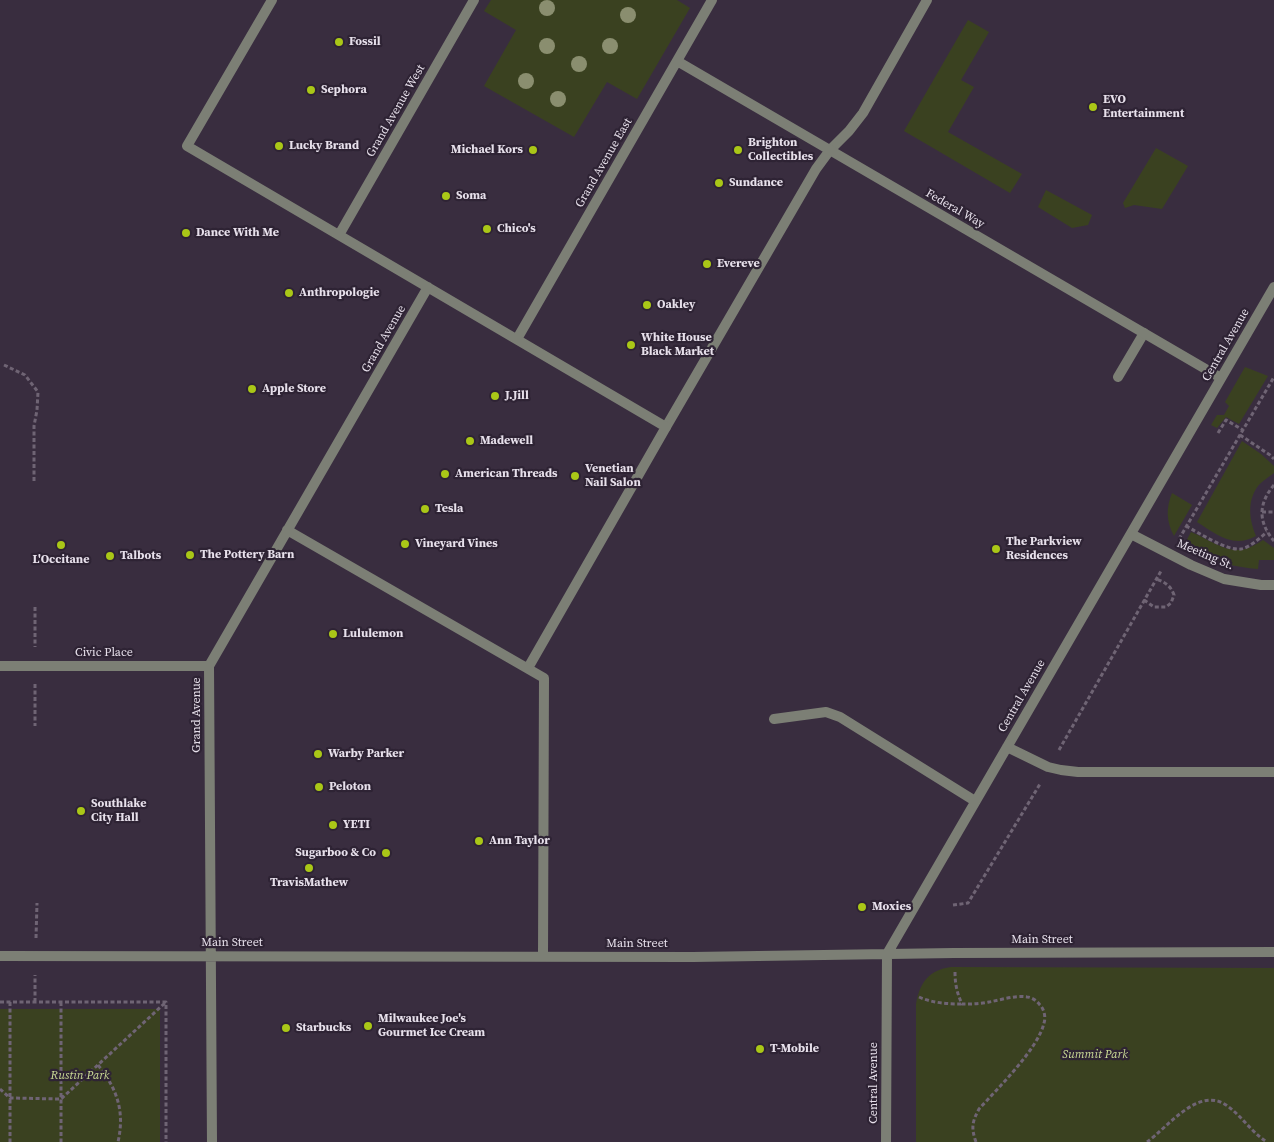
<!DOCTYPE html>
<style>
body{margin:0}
canvas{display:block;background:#392d3f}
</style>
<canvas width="1274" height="1142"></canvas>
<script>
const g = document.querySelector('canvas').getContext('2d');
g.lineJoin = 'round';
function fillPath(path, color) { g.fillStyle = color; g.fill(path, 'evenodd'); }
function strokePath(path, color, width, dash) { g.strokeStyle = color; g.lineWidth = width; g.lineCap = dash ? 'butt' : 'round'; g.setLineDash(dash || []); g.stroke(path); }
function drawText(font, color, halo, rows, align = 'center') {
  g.font = font + ' "Source Serif 4",serif'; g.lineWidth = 4.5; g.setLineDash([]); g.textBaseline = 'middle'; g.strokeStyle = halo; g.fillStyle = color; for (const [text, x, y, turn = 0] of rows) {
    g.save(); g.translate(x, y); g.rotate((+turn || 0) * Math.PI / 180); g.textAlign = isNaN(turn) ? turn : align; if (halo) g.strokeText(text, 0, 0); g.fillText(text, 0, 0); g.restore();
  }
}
const green = new Path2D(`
 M491 0H677L690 8 637 99 607 82 574 137 484 86 516 30 484 11Z
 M968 20 989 32 961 80 974 87 948 132 1022 174 1010 193 904 131Z
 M1156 148 1188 166 1162 209 1134 205 1125 208 1123 203Z
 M1046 190 1092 215 1088 225 1072 228 1038 207Z
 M1245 367 1268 376 1239 424 1226 417 1217 428 1211 425 1217 415H1224L1229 406 1225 402Z
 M1242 441 1261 454 1274 466V473C1269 477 1262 481 1258 486 1247 501 1249 519 1256 536 1233 549 1216 534 1197 522Z
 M1172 493 1192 505 1174 536C1166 521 1166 508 1172 493Z
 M1191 532C1220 544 1233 561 1263 540L1274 548V560H1259L1258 569C1235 567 1219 563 1198 552L1200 549 1189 542 1186 546 1184 545Z
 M951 967 1274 968V1142H916V1004C920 982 929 970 951 967Z
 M0 1009H160V1142H0Z`);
const path = new Path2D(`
 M4 365 25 375 38 392 37 410 34 426V483
 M1218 433 1226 420 1243 430
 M1240 435 1270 455 1274 459
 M1274 485C1258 504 1258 522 1274 541
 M1262 512H1274
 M1186 526C1199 533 1227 551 1241 549 1249 548 1260 538 1267 532
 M1179 539 1274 377
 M1144 600 1154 607H1166L1171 603 1174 595C1171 586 1165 582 1156 579
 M35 607V647
 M35 684V726
 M1059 750 1161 571
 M953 905 968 903 1040 784
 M36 938 37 903
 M955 972C955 984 957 993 962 1004 971 1004 980 1004 989 1002 1001 1000 1015 995 1027 997 1032 997 1037 1001 1040 1005 1044 1009 1046 1017 1044 1023 1038 1049 998 1088 979 1109 972 1122 971 1128 976 1142
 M919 997C932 1003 948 1004 962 1004
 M0 1002H166V1142
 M10 1002V1142
 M35 1002V975
 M61 1002V1142
 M98 1065C117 1089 125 1111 118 1142
 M0 1089 10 1098 61 1099 166 1002
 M1147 1142C1167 1128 1198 1086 1226 1105 1241 1115 1251 1132 1267 1142`);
const lane = new Path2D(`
 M1118 377 1144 333
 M666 427 816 169 830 150 849 131 863 113 927 0`);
const street = new Path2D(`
 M272 0 187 146 666 427 528 668
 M677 61 1221 378
 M339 235 474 0
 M517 339 712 0
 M287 530 544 678 543 956
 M1131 534 1191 565 1224 579 1261 585H1274
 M0 666H209
 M774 719 826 712 840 717 975 801
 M1007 747 1048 767 1061 770 1078 772H1274
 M0 956 693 957 954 953 1274 952
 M212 1142 209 666 428 287
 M886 1142 887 954 1274 287`);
const trees = [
 [547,8],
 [628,15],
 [547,46],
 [610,46],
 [579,64],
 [526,81],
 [558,99]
];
const markers = [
 [339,42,5,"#aac717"],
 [311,90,5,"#aac717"],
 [1093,107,5,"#aac717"],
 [279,146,5,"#aac717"],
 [533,150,5,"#aac717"],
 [738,150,5,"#aac717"],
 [719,183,5,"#aac717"],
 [446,196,5,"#aac717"],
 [487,229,5,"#aac717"],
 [186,233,5,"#aac717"],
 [707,264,5,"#aac717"],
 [289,293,5,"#aac717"],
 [647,305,5,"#aac717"],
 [631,345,5,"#aac717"],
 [252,389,5,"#aac717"],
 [495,396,5,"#aac717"],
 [470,441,5,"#aac717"],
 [445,474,5,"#aac717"],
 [575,476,5,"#aac717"],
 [425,509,5,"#aac717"],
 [405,544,5,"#aac717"],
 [61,545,5,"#aac717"],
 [996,549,5,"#aac717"],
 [190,555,5,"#aac717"],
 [110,556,5,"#aac717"],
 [333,634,5,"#aac717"],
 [318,754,5,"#aac717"],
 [319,787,5,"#aac717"],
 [81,811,5,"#aac717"],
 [333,825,5,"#aac717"],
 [479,841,5,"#aac717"],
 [386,853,5,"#aac717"],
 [309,868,5,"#aac717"],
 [862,907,5,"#aac717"],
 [368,1026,5,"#aac717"],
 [286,1028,5,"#aac717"],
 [760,1049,5,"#aac717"]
];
const poiNames = [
 ["Fossil",349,42],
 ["Sephora",321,90],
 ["EVO",1103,100],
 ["Entertainment",1103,114],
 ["Brighton",748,143],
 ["Collectibles",748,157],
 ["Lucky Brand",289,146],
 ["Michael Kors",523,150,"right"],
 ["Sundance",729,183],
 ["Soma",456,196],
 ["Chico's",497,229],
 ["Dance With Me",196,233],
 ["Evereve",717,264],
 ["Anthropologie",299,293],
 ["Oakley",657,305],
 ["White House",641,338],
 ["Black Market",641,352],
 ["Apple Store",262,389],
 ["J.Jill",505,396],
 ["Madewell",480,441],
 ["Venetian",585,469],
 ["Nail Salon",585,483],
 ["American Threads",455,474],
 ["Tesla",435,509],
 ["The Parkview",1006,542],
 ["Residences",1006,556],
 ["Vineyard Vines",415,544],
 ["The Pottery Barn",200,555],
 ["Talbots",120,556],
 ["L'Occitane",61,560,"center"],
 ["Lululemon",343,634],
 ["Warby Parker",328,754],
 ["Peloton",329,787],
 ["Southlake",91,804],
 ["City Hall",91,818],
 ["YETI",343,825],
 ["Ann Taylor",489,841],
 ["Sugarboo & Co",376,853,"right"],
 ["TravisMathew",309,883,"center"],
 ["Moxies",872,907],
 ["Milwaukee Joe's",378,1019],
 ["Gourmet Ice Cream",378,1033],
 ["Starbucks",296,1028],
 ["T-Mobile",770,1049]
];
const streetNames = [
 ["Grand Avenue West",396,111,-60],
 ["Grand Avenue East",604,163,-60],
 ["Federal Way",955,209,30],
 ["Grand Avenue",384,339,-60],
 ["Central Avenue",1226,345,-60],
 ["Meeting St.",1205,555,23],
 ["Civic Place",104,653],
 ["Central Avenue",1022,696,-60],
 ["Grand Avenue",197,715,-90],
 ["Main Street",1042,940],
 ["Main Street",232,943],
 ["Main Street",637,944],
 ["Central Avenue",874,1083,-90]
];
const parkNames = [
 ["Summit Park",1095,1055],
 ["Rustin Park",80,1076]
];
fillPath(green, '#3a4120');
strokePath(path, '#6f6474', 3, [4, 2.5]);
strokePath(lane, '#7c7f75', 10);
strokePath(street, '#7c7f75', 10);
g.fillStyle = '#8a8e6f';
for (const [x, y] of trees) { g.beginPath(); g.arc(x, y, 8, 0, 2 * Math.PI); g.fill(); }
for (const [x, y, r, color] of markers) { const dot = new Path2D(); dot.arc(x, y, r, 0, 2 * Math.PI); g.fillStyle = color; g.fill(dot); strokePath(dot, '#2e2334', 2); }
drawText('bold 12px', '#e7e0eb', '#2e2334', poiNames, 'left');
drawText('12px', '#e7e0eb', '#2e2334', streetNames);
drawText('italic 12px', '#ccdd96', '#2e2334', parkNames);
</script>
